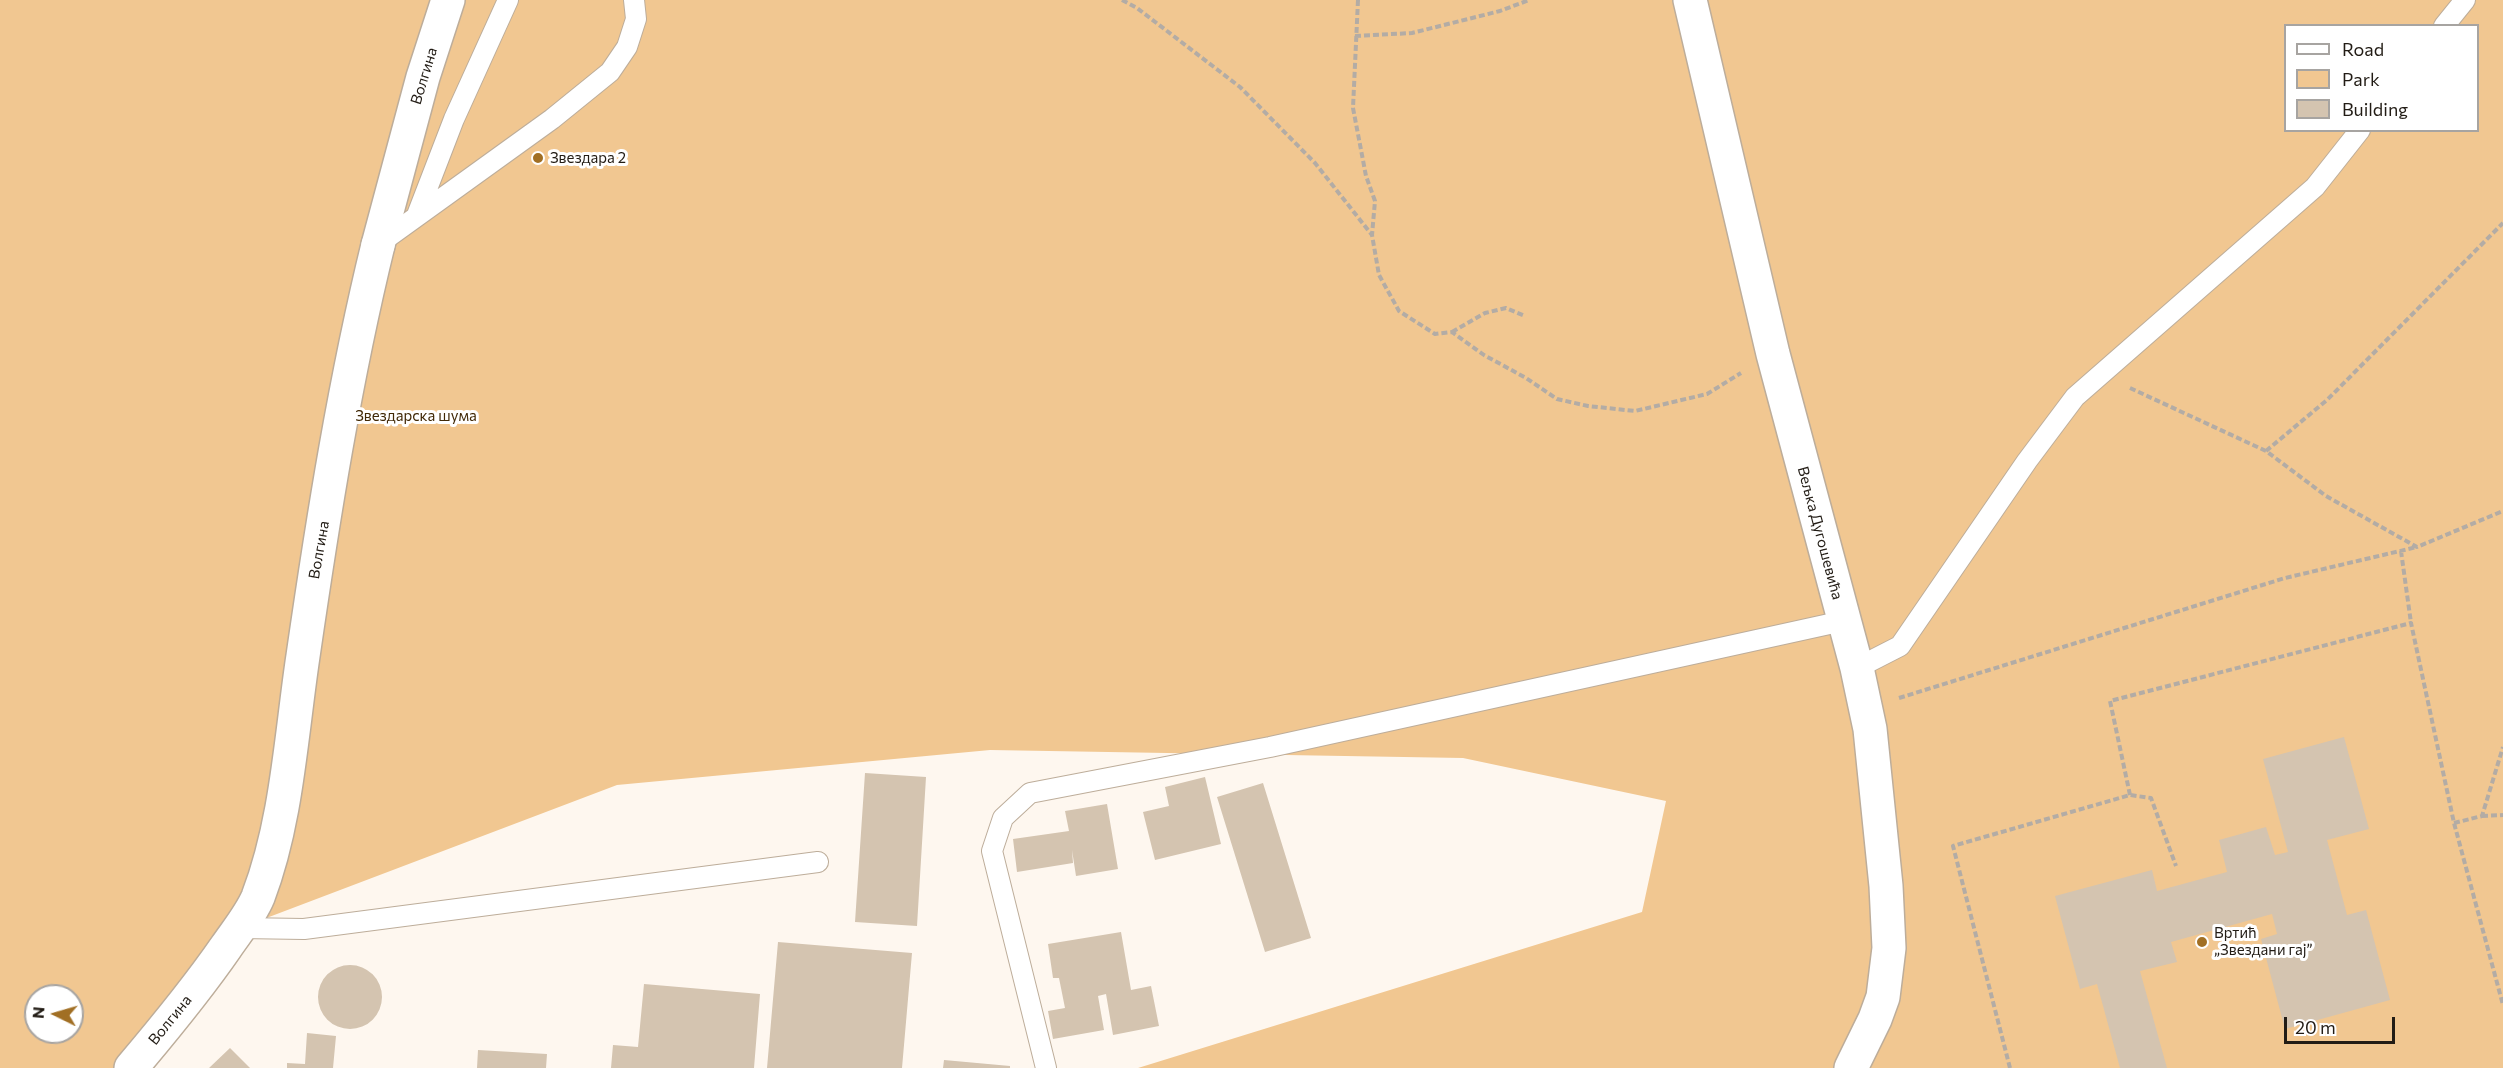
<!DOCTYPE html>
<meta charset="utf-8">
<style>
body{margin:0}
#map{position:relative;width:2503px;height:1068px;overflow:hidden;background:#fef7ef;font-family:Commissioner,sans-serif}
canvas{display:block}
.legend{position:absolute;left:2284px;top:24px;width:195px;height:108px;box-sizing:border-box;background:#fff;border:2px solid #a7a4a1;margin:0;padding:8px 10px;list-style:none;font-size:18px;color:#221c15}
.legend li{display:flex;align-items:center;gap:12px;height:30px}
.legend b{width:30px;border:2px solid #a7a4a1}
.north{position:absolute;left:24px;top:984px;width:60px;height:60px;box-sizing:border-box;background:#fff;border:2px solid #a7a4a1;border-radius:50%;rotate:275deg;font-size:16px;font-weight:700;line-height:24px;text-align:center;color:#221c15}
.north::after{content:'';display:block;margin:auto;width:21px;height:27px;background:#a16f24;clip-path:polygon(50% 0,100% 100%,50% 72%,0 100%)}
.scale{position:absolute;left:2284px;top:1017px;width:111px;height:27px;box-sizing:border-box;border:3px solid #221c15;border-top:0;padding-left:8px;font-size:18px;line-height:21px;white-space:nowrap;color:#221c15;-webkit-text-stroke:4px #fff;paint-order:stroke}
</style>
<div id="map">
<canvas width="2503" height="1068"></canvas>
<ul class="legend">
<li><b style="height:8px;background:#fff"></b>Road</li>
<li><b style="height:16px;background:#f1c791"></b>Park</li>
<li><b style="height:16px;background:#d4c4b0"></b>Building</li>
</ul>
<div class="north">N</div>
<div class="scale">20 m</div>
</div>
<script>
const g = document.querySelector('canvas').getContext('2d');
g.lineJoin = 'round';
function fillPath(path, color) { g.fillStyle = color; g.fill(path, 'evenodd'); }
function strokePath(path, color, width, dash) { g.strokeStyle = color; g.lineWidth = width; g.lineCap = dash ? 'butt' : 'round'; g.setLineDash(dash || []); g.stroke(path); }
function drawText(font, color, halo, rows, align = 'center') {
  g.font = font + ' Commissioner,sans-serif'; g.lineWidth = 6; g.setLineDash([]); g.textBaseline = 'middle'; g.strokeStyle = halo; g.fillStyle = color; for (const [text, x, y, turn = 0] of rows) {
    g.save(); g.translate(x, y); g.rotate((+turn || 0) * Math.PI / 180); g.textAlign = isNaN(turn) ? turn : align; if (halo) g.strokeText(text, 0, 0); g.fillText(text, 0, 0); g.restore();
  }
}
const green = new Path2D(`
 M0 0H2503V1068H1138L1642 912 1666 801 1463 758 990 750 617 785 240 928 131 1068H0ZM2286 26H2478V130H2286ZM36 996H72V1032H36Z`);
const building = new Path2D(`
 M2344 737 2369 829 2327 840 2347 915 2366 910 2390 1000 2285 1029 2261 939 2277 934 2272 914 2171 942 2177 962 2140 971 2167 1068H2120L2097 984 2080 989 2055 896 2152 870 2157 891 2227 872 2219 840 2266 827 2275 855 2288 852 2263 759Z
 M865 773 926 777 917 926 855 922Z
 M1205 777 1221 844 1155 860 1143 812 1169 806 1165 787Z
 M1263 783 1311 938 1265 952 1217 797Z
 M1107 804 1118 869 1076 876 1072 850 1073 863 1017 872 1013 839 1069 831 1065 811Z
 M1121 932 1131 990 1151 986 1159 1026 1113 1035 1106 994 1098 996 1104 1030 1053 1039 1048 1011 1065 1008 1059 978H1053L1048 944Z
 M778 942 912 953 902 1068H767Z
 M318 997a32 32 0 1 1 64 0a32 32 0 1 1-64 0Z
 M644 984 760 994 754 1068H611L613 1045 638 1047Z
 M307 1033 336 1036 333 1068H287V1063L305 1064Z
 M230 1048 250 1068H209Z
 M478 1050 547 1054 546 1068H477Z
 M944 1060 1010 1066V1068H943Z`);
const path = new Path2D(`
 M1122 0 1137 8 1240 87 1315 163 1372 235
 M1358 0 1353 108 1366 176 1375 201 1372 235 1379 275 1399 311 1435 334 1452 332 1484 355 1526 378 1557 399 1588 406 1635 411 1707 394 1741 373
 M1355 36 1412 33 1500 11 1529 0
 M1452 332 1485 313 1506 308 1525 316
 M2130 388 2266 451 2326 496 2417 547 2503 511
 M2266 451 2327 400 2503 223
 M2401 551 2411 623
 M1899 698 2285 578 2417 547
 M2130 795 2110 701 2411 623 2454 823 2503 1005
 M2482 816 2503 815
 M2454 823 2482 816 2503 747
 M2010 1068 1953 846 2130 795 2151 798 2176 866`);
const lane = new Path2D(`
 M2444 26 2465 0
 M417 215 454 119 508 0
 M380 243 552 119 610 72 627 47 636 19 634 0
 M1857 668 1900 646 2027 461 2075 397 2315 187 2360 130
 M240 928 304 929 818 862
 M1046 1068 992 851 1003 818 1030 793 1270 747 1843 621`);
const street = new Path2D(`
 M1690 0 1773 354 1857 668 1870 729 1886 886 1889 948 1883 997 1875 1019 1851 1068
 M378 245 423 77 448 0`);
const secondary = new Path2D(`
 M131 1068C164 1029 197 989 226 947 237 931 251 914 258 897 287 821 291 736 303 656 323 518 345 380 378 245`);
const markers = [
 [538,158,6,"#a16f24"],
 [2202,942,6,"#a16f24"]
];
const streetNames = [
 ["Волгина",424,76,-73],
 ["Вељка Дугошевића",1820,533,75],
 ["Волгина",319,550,-80],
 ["Волгина",170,1020,-51]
];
const poiNames = [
 ["Звездара 2",550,158],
 ["Вртић",2214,933],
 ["„Звездани гај”",2214,950]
];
const parkNames = [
 ["Звездарска шума",416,416]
];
fillPath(green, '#f1c791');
fillPath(building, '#d4c4b0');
strokePath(lane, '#bdad9a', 22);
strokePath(street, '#bdad9a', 36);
strokePath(secondary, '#bdad9a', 36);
strokePath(path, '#b3aca5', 4, [6, 3]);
strokePath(lane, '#fff', 20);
strokePath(street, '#fff', 33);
strokePath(secondary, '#fff', 33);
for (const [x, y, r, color] of markers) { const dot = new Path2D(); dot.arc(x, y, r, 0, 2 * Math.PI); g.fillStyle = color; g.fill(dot); strokePath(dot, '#fff', 2); }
drawText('15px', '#221c15', '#fff', streetNames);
drawText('15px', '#221c15', '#fff', poiNames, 'left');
drawText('15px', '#412907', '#fff', parkNames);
</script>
